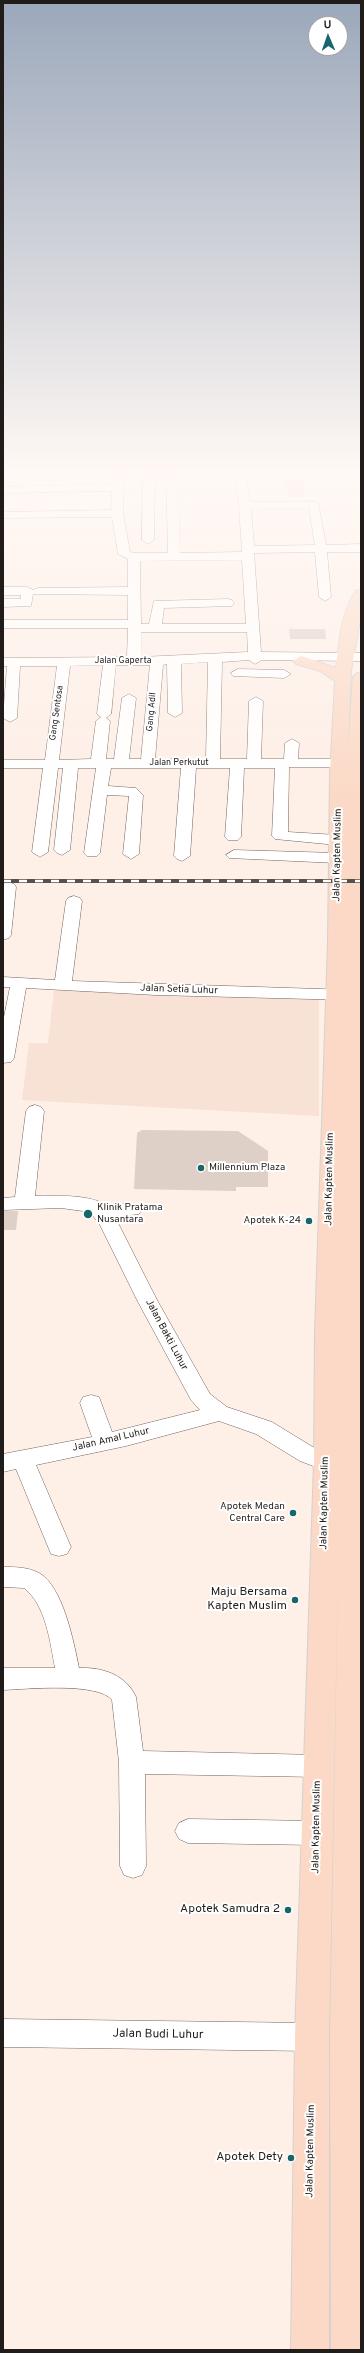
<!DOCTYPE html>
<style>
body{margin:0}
#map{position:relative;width:364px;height:2353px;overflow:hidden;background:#feefe7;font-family:Overpass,sans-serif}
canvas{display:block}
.frame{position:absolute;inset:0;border:4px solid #211c19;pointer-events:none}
.north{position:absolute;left:308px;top:16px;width:40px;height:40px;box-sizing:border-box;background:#fff;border:1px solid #a6a4a3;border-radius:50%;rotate:358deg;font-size:11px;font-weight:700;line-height:16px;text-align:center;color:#211c19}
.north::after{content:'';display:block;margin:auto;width:14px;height:18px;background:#17666b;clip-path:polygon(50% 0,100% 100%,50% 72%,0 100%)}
</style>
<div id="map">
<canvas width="364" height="2353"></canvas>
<div class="frame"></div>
<div class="north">U</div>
</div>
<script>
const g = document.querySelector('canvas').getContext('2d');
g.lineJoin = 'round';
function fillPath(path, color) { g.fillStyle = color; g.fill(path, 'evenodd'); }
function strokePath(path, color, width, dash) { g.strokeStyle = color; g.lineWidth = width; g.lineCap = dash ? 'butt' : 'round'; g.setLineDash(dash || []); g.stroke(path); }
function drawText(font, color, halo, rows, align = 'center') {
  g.font = font + ' Overpass,sans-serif'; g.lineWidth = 4; g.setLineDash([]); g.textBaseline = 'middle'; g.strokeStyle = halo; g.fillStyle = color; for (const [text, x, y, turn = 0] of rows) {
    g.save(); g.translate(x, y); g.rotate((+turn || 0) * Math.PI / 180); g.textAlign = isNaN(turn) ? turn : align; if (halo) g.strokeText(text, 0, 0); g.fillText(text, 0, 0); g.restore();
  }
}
const built = new Path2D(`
 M54 990 319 998V1116L22 1100 29 1043H48Z`);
const building = new Path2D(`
 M284 477H302L306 497H288Z
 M289 629H325L326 639H290Z
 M142 1130 238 1131 268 1151V1187H236V1191L134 1189 137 1133Z
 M3 1211H18L16 1230H3Z`);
const minor = new Path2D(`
 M113 468H124L123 513 130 552 135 553H168L166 468H361V472L245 473 250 502H318L326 545 361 544V552H327L331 597 325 601 319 597 315 552 254 553 261 652 361 653V661L262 660 255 664 249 660 222 662 220 759H247L249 701 256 697 263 701 261 759H284L285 743 292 739 299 743 298 759H355L361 761 360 766 355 767H289L288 832 337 835 345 840 342 843 337 845 275 839 272 836 275 768H244L241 837 238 840H228L225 837 230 768H196L190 856 182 861 177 859 174 856 181 768H111L108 786 136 788 143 795 139 854 131 859 123 854 129 796 107 795 100 853 97 856H87L84 853 96 768H78L70 850 62 855 57 853 54 850 63 768H58L48 852 40 857 32 852 43 768H3V760H45L57 666H20L17 718 10 722 3 718 7 666H3V658L127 657 128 628H3V620H128V595L33 594 31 606 3 607V599H21V595H3V587H27L33 590 38 588 128 587V559L118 554 112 517 3 518V512L111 510 112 491 3 493V487L113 484ZM178 471 234 474 239 506 242 552 180 553ZM309 508 315 545 254 546 251 509ZM242 560 246 624H162L164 608 232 606 234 603 232 600 228 599 154 601 149 624H141L140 561ZM141 632H247L248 652 141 657ZM208 662 206 759H155L163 665 167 664 168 713 175 717 182 713 181 664ZM103 665 97 714 101 717 96 721 91 759 59 760 70 666ZM116 665H150L141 759H129L136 698 129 694 122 698 114 759H106L110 721 106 718 111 714Z
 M143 468H155L154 540 148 544 142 540Z
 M238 669 284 670 291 674 284 678 233 676 231 673Z
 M234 850 337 853 345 858 337 863 229 858 226 855Z
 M8 882 14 884 16 887 11 935 9 938 3 940V884Z
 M74 896 80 898 82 901 72 981 351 990 357 991 359 995 357 999 351 1000 156 995 26 988 14 1058 11 1062 3 1063V1022L10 987H3V977L55 980 66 901 68 898Z
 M35 1105 41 1107 44 1111 35 1196C57 1196 85 1194 105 1204 110 1207 130 1202 139 1204L142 1209 139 1214 115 1217 157 1300 210 1394 227 1407 272 1422 316 1449 345 1460 348 1466 345 1472 337 1475 300 1461 256 1434 219 1421 126 1446 36 1465 71 1547 67 1554 59 1556 51 1554 16 1469 3 1472V1454L92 1437 80 1403 83 1397 91 1395 99 1397 112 1432 200 1410 191 1400 137 1300 100 1225 90 1212 61 1208 3 1210V1198L15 1197 26 1111 29 1107Z
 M3 1567C15 1567 28 1567 39 1573 63 1586 74 1643 79 1668 103 1667 126 1675 136 1697L143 1751 319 1755 328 1758 332 1766 328 1774 319 1777 145 1774 146 1866 142 1875 133 1878 124 1875 120 1866 119 1762 112 1700C98 1682 27 1689 3 1690V1668H55C50 1642 46 1605 24 1588L3 1587Z
 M188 1819 317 1821 326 1824 330 1833 326 1842 317 1845 188 1843 179 1839 175 1831 179 1823Z
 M3 2019 312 2023 322 2027 326 2037 322 2047 312 2051 3 2047Z`);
const major = new Path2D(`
 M361 590V614L351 671 348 748 353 677 356 674 361 672V2350H331L330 2036 339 1521 329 2037V2350H291L295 2037 314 1462 315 1332 328 942 330 774 335 681 320 671 296 664 293 661 301 656 336 668C339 644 341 612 356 591Z`);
const rail = new Path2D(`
 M3 881H361`);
const markers = [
 [201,1168,4,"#17666b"],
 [88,1214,5,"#17666b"],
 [309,1221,4,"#17666b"],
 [293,1513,4,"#17666b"],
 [295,1600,4,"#17666b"],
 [288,1910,4,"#17666b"],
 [291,2158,4,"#17666b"]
];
const farStreetnames = [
 ["Jalan Gaperta",123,661],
 ["Gang Adil",152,712,-85],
 ["Gang Sentosa",57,713,-82],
 ["Jalan Perkutut",179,763]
];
const streetNames = [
 ["Jalan Kapten Muslim",338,855,-89],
 ["Jalan Setia Luhur",179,990,2],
 ["Jalan Kapten Muslim",330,1179,-89],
 ["Jalan Bakti Luhur",166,1335,62],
 ["Jalan Amal Luhur",111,1440,-13],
 ["Jalan Kapten Muslim",325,1503,-89],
 ["Jalan Kapten Muslim",317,1827,-89],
 ["Jalan Kapten Muslim",311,2151,-89]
];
const poiNames = [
 ["Millennium Plaza",209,1168],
 ["Klinik Pratama",97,1208],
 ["Nusantara",97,1220],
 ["Apotek K-24",301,1221,"right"],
 ["Apotek Medan",285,1507,"right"],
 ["Central Care",285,1519,"right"]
];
const nearPoinames = [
 ["Maju Bersama",287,1593],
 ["Kapten Muslim",287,1607],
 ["Apotek Samudra 2",280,1910],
 ["Apotek Dety",283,2158]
];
const nearStreetnames = [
 ["Jalan Budi Luhur",158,2035,1]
];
fillPath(built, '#f7e2d5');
fillPath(building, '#decfc7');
strokePath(minor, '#71645e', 1);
strokePath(major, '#d3d2d1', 2);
fillPath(minor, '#fff');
fillPath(major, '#fbd9c6');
strokePath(rail, '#564f4a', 4);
strokePath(rail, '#fff', 2.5, [8]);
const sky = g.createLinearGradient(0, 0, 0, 798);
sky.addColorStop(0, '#9ba8bb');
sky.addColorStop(0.59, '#fff8f4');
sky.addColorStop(1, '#fff8f400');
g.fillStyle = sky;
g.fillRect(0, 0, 364, 798);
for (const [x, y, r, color] of markers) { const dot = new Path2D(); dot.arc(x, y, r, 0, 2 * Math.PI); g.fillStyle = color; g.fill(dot); strokePath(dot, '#fff', 1.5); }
drawText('9px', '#211c19', '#fff', farStreetnames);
drawText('10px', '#211c19', '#fff', streetNames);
drawText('10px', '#211c19', '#fff', poiNames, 'left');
drawText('12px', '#211c19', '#fff', nearPoinames, 'right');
drawText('12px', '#211c19', '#fff', nearStreetnames);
</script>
